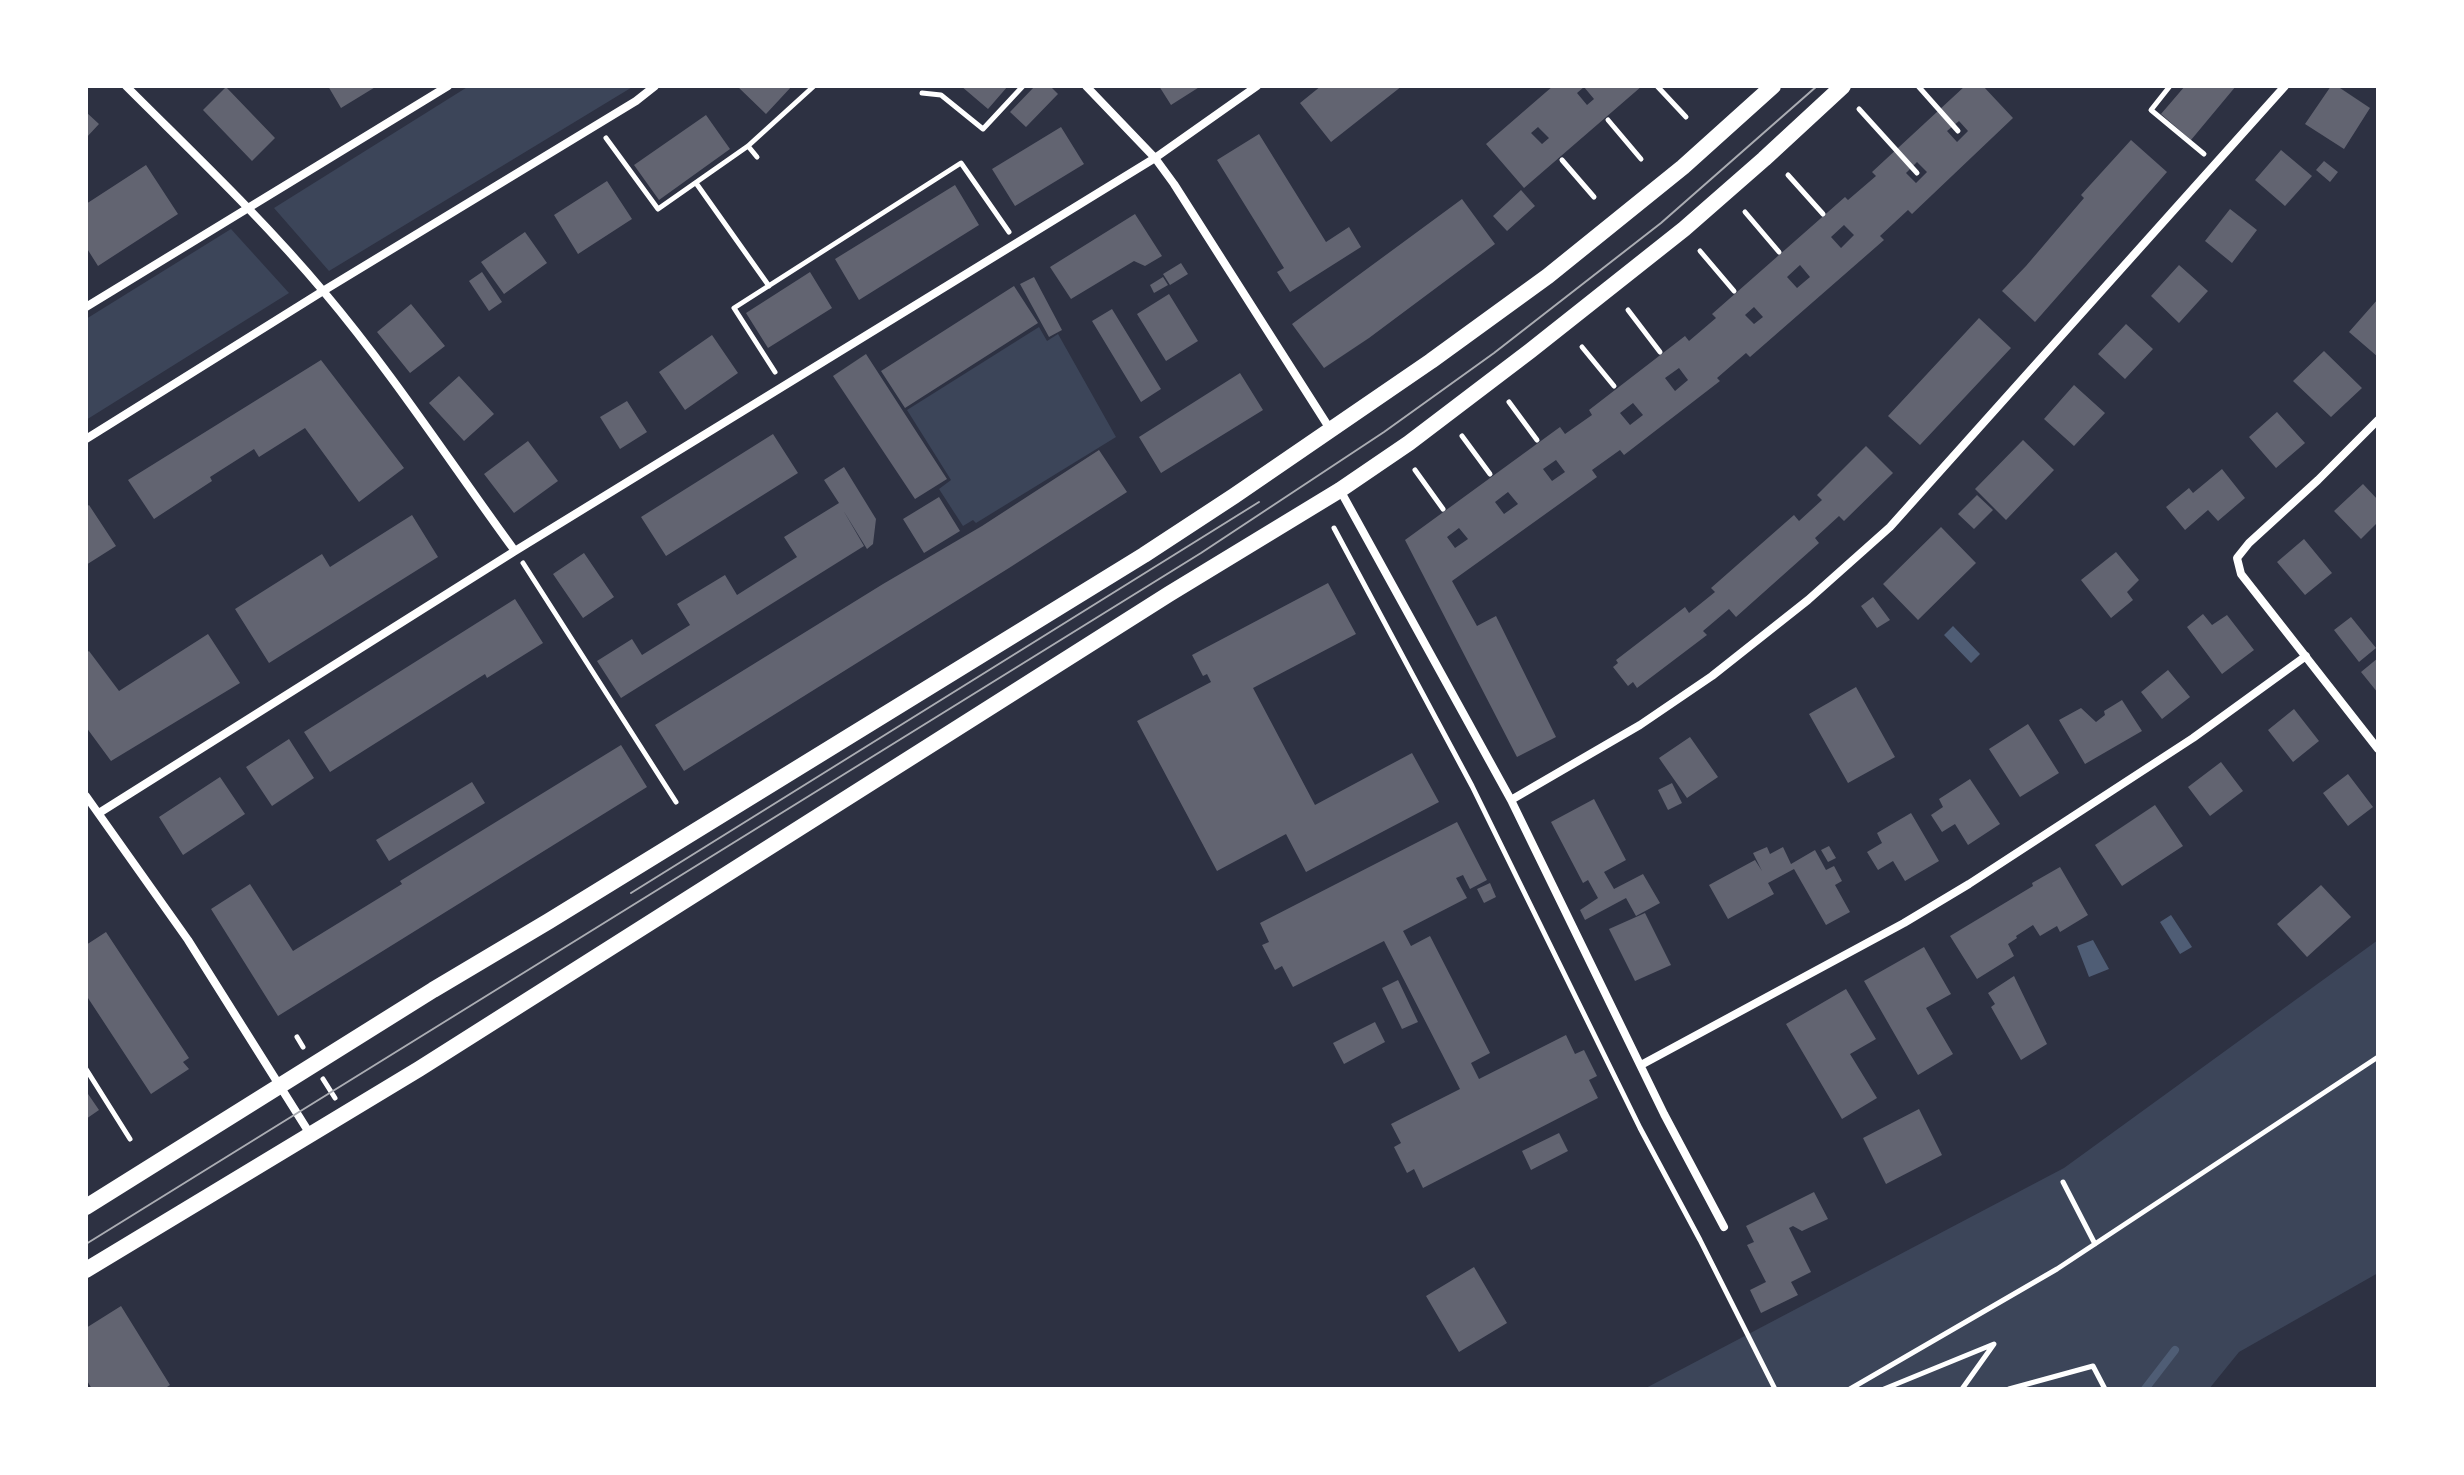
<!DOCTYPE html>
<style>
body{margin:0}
#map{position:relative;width:2464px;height:1475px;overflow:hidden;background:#2d3142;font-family:"Alegreya Sans",sans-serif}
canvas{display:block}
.frame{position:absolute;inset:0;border:88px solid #fff;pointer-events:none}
</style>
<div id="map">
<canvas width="2464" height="1475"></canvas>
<div class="frame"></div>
</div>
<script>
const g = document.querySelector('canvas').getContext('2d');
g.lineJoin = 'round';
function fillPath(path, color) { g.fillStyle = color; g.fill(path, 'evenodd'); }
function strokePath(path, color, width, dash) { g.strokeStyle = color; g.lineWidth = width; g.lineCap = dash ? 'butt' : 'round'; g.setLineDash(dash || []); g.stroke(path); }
const green = new Path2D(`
 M469 86H634L329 271 274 208Z
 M231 229 289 293 86 420V319Z
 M1039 327 1047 341 1058 334 1116 437 976 523 973 520 963 526 939 489 951 480 907 410Z
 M2378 940V1273L2239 1352 2209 1389H1644L2064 1168Z`);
const water = new Path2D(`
 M1953 626 1980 654 1971 663 1944 635Z
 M2171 915 2192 947 2180 954 2160 922Z
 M2093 940 2109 969 2089 977 2077 946Z`);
const stream = new Path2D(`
 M2145 1389 2175 1350`);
const building = new Path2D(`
 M328 86H377L341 108Z
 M737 86H792L766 114Z
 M961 86H1008L988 109Z
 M1035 86H1050L1058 94 1026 127 1010 112Z
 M1159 86H1201L1171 105Z
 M1321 86H1402L1331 142 1300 103Z
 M1553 86H1642L1524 188 1486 144ZM1584 87 1594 99 1587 105 1577 93ZM1538 127 1549 138 1542 144 1531 133Z
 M1965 86H1983L2013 118 1912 214 1908 210 1880 236 1884 240 1750 357 1746 353 1717 378 1720 381 1624 455 1620 450 1592 470 1597 477 1452 581 1477 626 1496 616 1556 737 1517 757 1405 540 1560 427 1565 434 1592 415 1589 410 1685 336 1689 341 1716 318 1712 314 1845 197 1848 200 1876 176 1872 172ZM1959 121 1968 131 1957 142 1947 131ZM1917 162 1927 172 1916 183 1906 173ZM1844 225 1854 235 1841 248 1831 237ZM1800 265 1810 277 1797 288 1787 277ZM1754 307 1763 317 1754 324 1745 315ZM1679 368 1688 380 1675 391 1665 378ZM1633 403 1643 415 1630 425 1620 413ZM1556 460 1565 472 1552 481 1543 469ZM1508 492 1518 504 1504 514 1495 502ZM1459 528 1468 539 1455 548 1447 537Z
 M2185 86H2236L2191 140 2161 114Z
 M2331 86H2337L2370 108 2344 149 2305 124Z
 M226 87 275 138 252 161 203 110Z
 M86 112 99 124 86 138Z
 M706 115 730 149 659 200 634 165Z
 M1061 127 1084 164 1015 206 992 169Z
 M1259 134 1326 242 1349 227 1361 247 1290 292 1277 272 1284 268 1217 160Z
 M2131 140 2167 172 2035 322 2002 291 2026 266 2084 198 2081 195Z
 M2281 150 2312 176 2285 206 2255 180Z
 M2324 161 2338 172 2330 182 2316 170Z
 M146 165 178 214 98 266 86 247V204Z
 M607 181 632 219 578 254 554 215Z
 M955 185 979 225 859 300 835 259Z
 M1521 190 1535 206 1507 231 1493 216Z
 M1462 199 1495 244 1369 338 1324 368 1292 324Z
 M2230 209 2257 230 2232 263 2205 241Z
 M1135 214 1162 256 1145 266 1134 261 1071 299 1050 267Z
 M525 232 547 263 504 294 481 262Z
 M1181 263 1188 274 1170 285 1163 274Z
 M2179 265 2208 291 2179 323 2151 296Z
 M482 272 502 302 489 311 469 281Z
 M810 272 832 308 768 348 746 313Z
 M1034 277 1062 330 1049 337 1020 284Z
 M1163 277 1168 285 1154 293 1150 285Z
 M1014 286 1038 323 905 408 881 371Z
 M1169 294 1198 341 1166 361 1137 314Z
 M2378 299V357L2349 332Z
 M411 304 445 346 410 373 377 332Z
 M1112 309 1161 389 1141 402 1092 321Z
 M1979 318 2011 348 1920 445 1888 416Z
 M2126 324 2153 349 2125 379 2098 354Z
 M712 335 738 373 685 410 659 372Z
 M2324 351 2362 388 2331 417 2293 381Z
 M866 354 947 479 915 499 833 376Z
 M321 360 404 468 359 502 305 428 259 457 254 449 210 477 212 481 154 519 128 480Z
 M1240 373 1263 410 1161 473 1139 437Z
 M459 376 494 414 464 441 429 403Z
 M2074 385 2105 413 2074 446 2044 419Z
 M627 401 647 432 620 449 600 417Z
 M2277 412 2305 443 2276 468 2249 437Z
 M773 434 798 473 666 556 641 517Z
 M2023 440 2054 470 2006 520 1975 489Z
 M528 441 558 481 514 513 484 474Z
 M1866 446 1893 473 1844 521 1839 516 1815 538 1819 543 1736 617 1729 609 1703 631 1707 635 1637 688 1633 682 1628 686 1613 667 1618 663 1616 660 1685 607 1689 613 1715 592 1711 588 1794 515 1799 521 1822 500 1817 495Z
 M1099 450 1127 492 1009 568 684 771 655 725 883 584 982 526Z
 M844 467 876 519 873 544 867 549 843 510 864 546 621 698 597 661 632 639 642 655 690 625 677 604 725 575 737 595 797 557 784 537 839 503 824 480Z
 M2222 469 2245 498 2218 521 2208 510 2185 530 2166 507 2189 488 2193 493Z
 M2363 484 2378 500V522L2361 539 2334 511Z
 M1977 495 1993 510 1974 529 1958 514Z
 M939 497 960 531 924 553 903 519Z
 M89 505 116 546 86 565V507Z
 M412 515 438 557 269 663 235 609 322 554 330 567Z
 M1941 527 1976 563 1918 620 1883 584Z
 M2304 539 2332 573 2305 595 2277 562Z
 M2116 552 2139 580 2127 592 2133 600 2111 618 2081 580Z
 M584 553 614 597 583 618 553 574Z
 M1328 583 1356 634 1253 688 1315 805 1412 753 1439 802 1306 872 1286 834 1217 871 1137 721 1211 682 1207 674 1203 676 1192 655Z
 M1873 597 1890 620 1877 628 1861 606Z
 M515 599 543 643 487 678 485 674 330 772 304 732Z
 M2203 614 2212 625 2227 615 2254 650 2222 674 2187 627Z
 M2351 617 2376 648 2359 662 2334 630Z
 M208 634 240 683 111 761 86 727V653L89 651 119 691Z
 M2378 658V693L2361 672Z
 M2168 670 2190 697 2162 719 2141 692Z
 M1856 687 1895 757 1848 783 1809 714Z
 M2122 700 2142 731 2085 764 2059 720 2081 708 2096 722 2105 715 2104 711Z
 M2294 709 2319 741 2293 762 2268 730Z
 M2028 724 2059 773 2020 797 1989 749Z
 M1690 737 1718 777 1687 798 1659 758Z
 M289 739 314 778 272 806 246 767Z
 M621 745 647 787 278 1016 211 909 250 884 293 951 402 884 400 881Z
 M2221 762 2243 791 2210 816 2188 787Z
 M2348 774 2373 807 2348 826 2323 793Z
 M220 777 245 814 183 855 159 817Z
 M1970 779 2000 824 1968 845 1955 824 1942 832 1931 815 1943 807 1939 799Z
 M472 782 485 803 389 861 376 840Z
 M1672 783 1682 803 1668 810 1658 790Z
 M1594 799 1626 860 1604 872 1614 889 1643 874 1660 903 1636 916 1626 898 1585 920 1580 910 1598 898 1588 880 1583 883 1551 822Z
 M2155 805 2183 846 2122 886 2095 845Z
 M1911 813 1939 861 1905 881 1893 861 1878 870 1867 852 1882 843 1877 833Z
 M1457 822 1487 880 1470 889 1463 875 1456 878 1467 898 1403 931 1411 946 1430 936 1490 1053 1471 1063 1479 1079 1566 1035 1575 1054 1584 1050 1597 1076 1589 1080 1598 1098 1423 1188 1414 1169 1407 1173 1394 1147 1401 1143 1391 1124 1460 1089 1384 941 1293 987 1282 966 1275 970 1262 945 1269 942 1260 923Z
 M1829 846 1836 858 1828 862 1821 850Z
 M1767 847 1770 854 1783 847 1791 864 1815 850 1826 870 1834 866 1842 881 1835 885 1850 912 1826 925 1794 869 1768 883 1774 894 1728 919 1709 885 1755 860 1762 871 1753 853Z
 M2060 867 2088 915 2060 932 2057 926 2040 936 2033 925 2016 936 2017 938 2008 944 2014 956 1977 979 1950 936 2033 886 2032 883Z
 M1490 883 1496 897 1484 903 1477 889Z
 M2321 885 2351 917 2307 957 2277 924Z
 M1645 913 1671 965 1635 981 1609 929Z
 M106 932 189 1058 183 1062 189 1069 151 1094 86 995V945Z
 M1924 947 1951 994 1926 1008 1953 1054 1918 1075 1864 981Z
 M2014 976 2047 1044 2021 1060 1991 1007 1995 1004 1988 993Z
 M1398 980 1418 1022 1402 1029 1382 988Z
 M1846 989 1876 1039 1850 1054 1877 1098 1842 1119 1786 1024Z
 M1375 1022 1385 1042 1344 1064 1333 1043Z
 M86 1091 99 1110 86 1119Z
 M1919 1109 1942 1155 1886 1184 1863 1138Z
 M1559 1133 1568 1151 1531 1170 1522 1151Z
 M1814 1192 1828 1219 1802 1231 1793 1226 1789 1228 1811 1272 1791 1282 1798 1295 1761 1313 1750 1290 1766 1282 1747 1245 1754 1242 1746 1226Z
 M1474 1267 1507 1323 1459 1352 1426 1296Z
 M121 1306 170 1385 164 1389H92L86 1379V1328Z`);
const path = new Path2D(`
 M1657 86 1686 117
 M1918 86 1958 131
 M2170 86 2151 110 2204 154
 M922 93 941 95 983 129 1023 86
 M1859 109 1917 173
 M1608 120 1641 159
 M606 138 658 209 748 146 814 86
 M748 146 757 157
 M1562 160 1594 197
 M1788 175 1823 214
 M696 183 769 286
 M1745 212 1779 252
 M1700 251 1734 291
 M1628 310 1660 352
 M1582 347 1614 386
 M775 372 734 308 961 163 1009 232
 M1509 402 1537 440
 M1462 436 1490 474
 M1415 470 1443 509
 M1334 528 1472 786 1640 1128 1700 1240 1775 1389
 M523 563 676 802
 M297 1037 303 1047
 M86 1069 130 1139
 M323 1079 335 1098
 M2063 1182 2095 1244
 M1850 1389 2057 1269 2378 1057
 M1884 1389 1994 1344 1962 1389
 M2009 1389 2093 1366 2105 1389`);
const minor = new Path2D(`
 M126 86C193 153 263 219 324 292 393 374 452 465 515 551
 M1086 86 1155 158 1174 184 1330 429
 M86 307 448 86
 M2378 420 2318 480 2249 543 2237 558 2241 574 2378 749
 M86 439 323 291 636 101 655 86
 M1340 490 1511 800 1664 1114 1724 1227
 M86 796 188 940 310 1134
 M1511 800 1640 725 1712 676 1808 600 1890 527 2285 86
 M99 813 515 551 1155 158 1257 86
 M1641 1065 1904 923 1969 884 2193 738 2306 656`);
const secondary = new Path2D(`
 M86 1207 433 990 549 921 1144 555 1234 496 1431 361 1548 276 1683 167 1773 86
 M86 1270 419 1069 1169 594 1340 490 1409 443 1530 351 1684 229 1764 159 1843 86`);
const tram = new Path2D(`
 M631 893 1259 502
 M86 1244 1201 553 1384 432 1494 353 1661 223 1817 86`);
fillPath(green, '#3c4559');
fillPath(water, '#4f5d75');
strokePath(stream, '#4f5d75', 8);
fillPath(building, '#626471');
strokePath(path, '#fff', 5);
strokePath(minor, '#fff', 8);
strokePath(secondary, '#fff', 16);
strokePath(tram, '#abadb3', 2);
</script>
